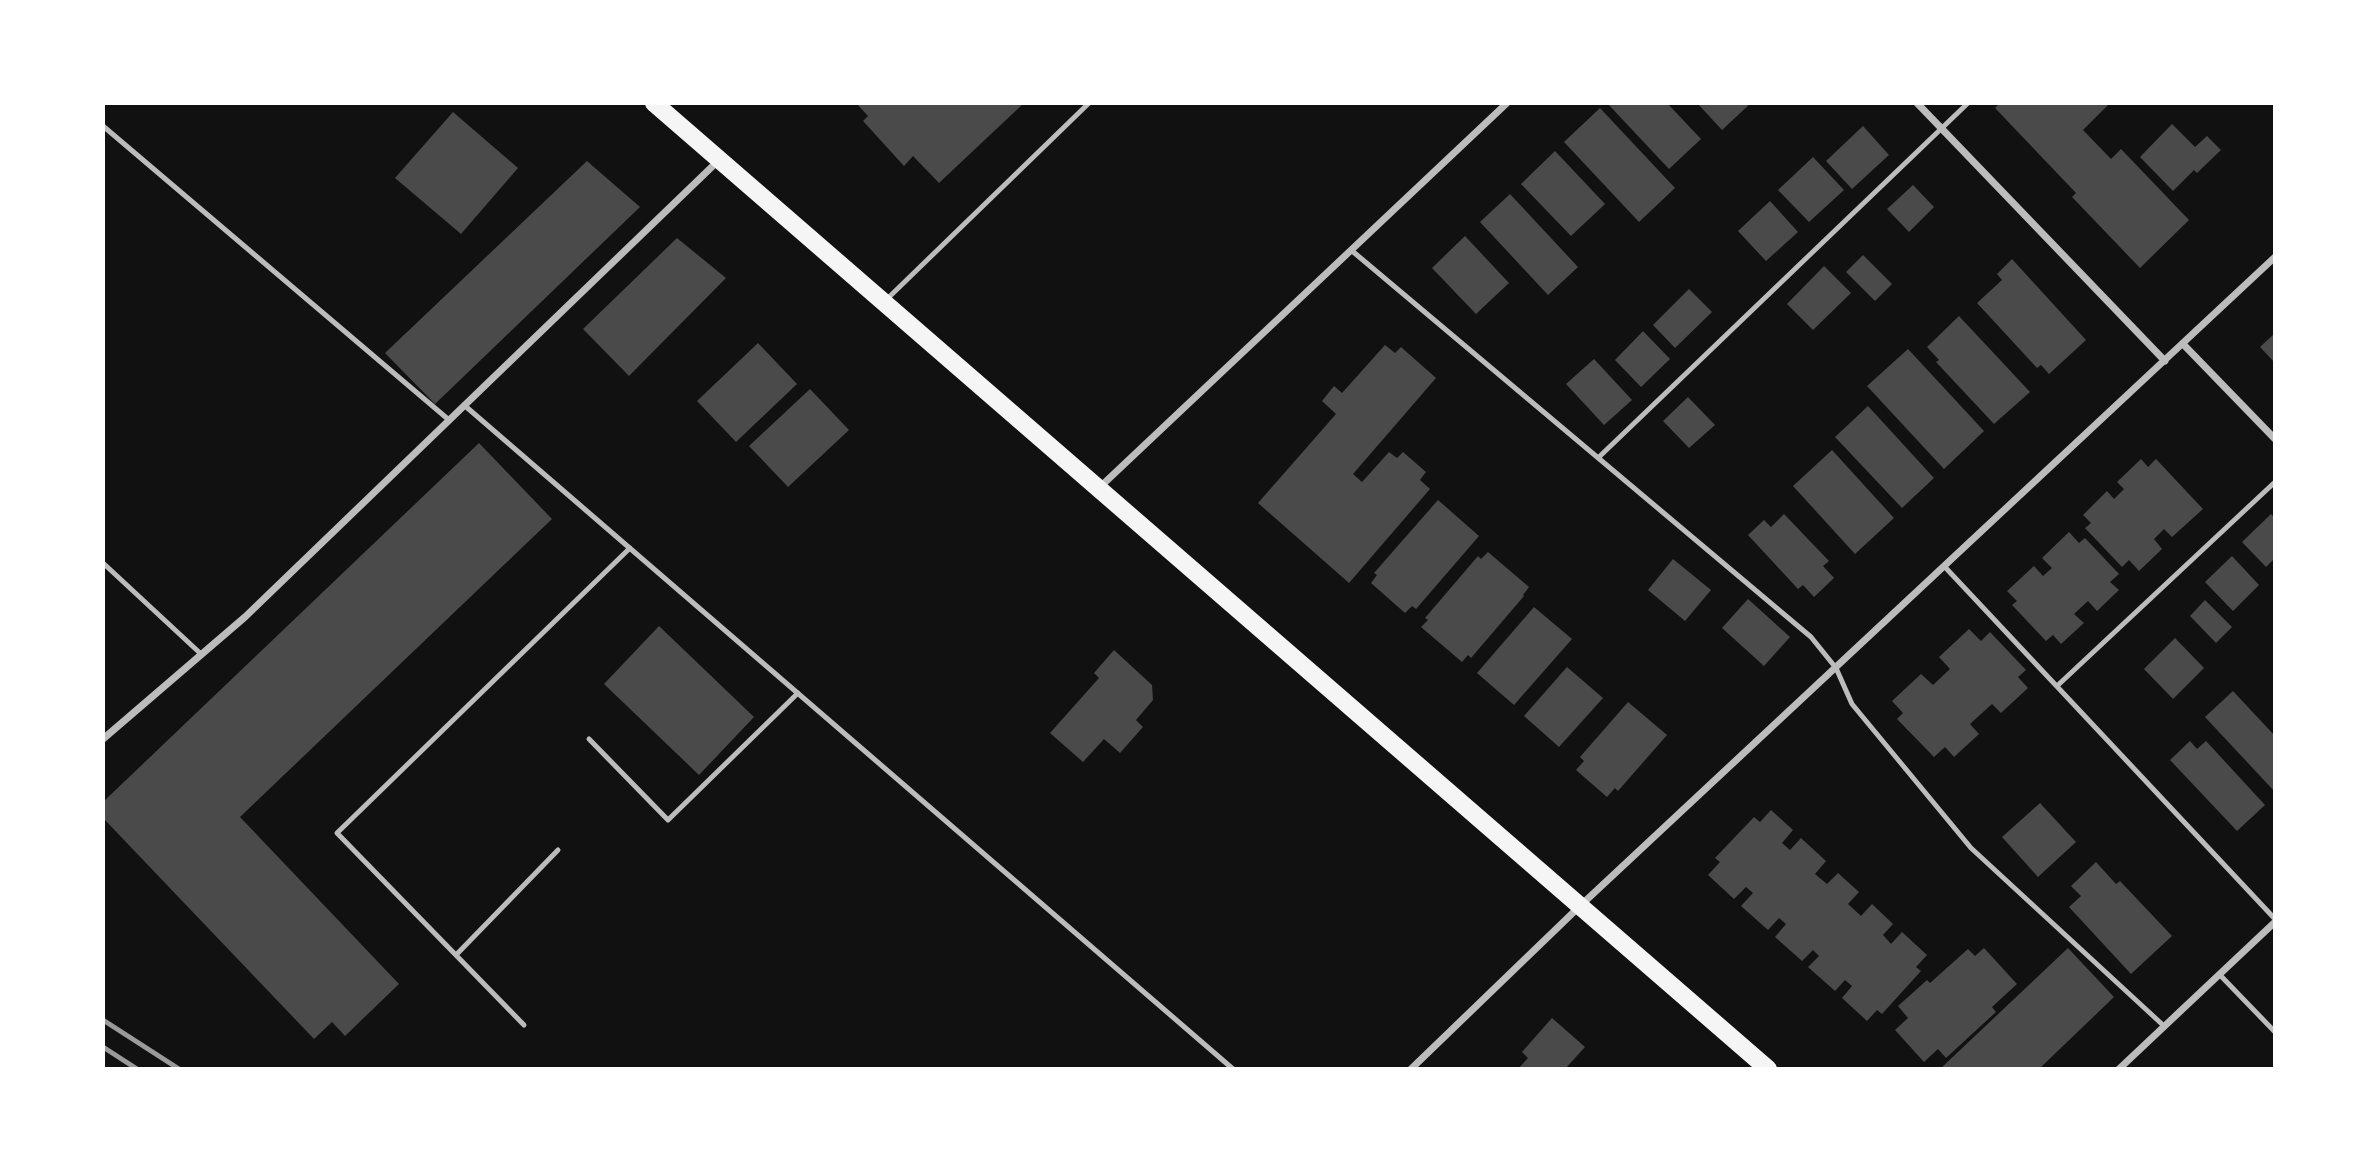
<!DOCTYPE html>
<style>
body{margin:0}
#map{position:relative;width:2378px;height:1172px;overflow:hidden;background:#111;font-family:Ubuntu,sans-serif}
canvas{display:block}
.frame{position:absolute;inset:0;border:105px solid #fff;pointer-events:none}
</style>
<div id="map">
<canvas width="2378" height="1172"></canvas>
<div class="frame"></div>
</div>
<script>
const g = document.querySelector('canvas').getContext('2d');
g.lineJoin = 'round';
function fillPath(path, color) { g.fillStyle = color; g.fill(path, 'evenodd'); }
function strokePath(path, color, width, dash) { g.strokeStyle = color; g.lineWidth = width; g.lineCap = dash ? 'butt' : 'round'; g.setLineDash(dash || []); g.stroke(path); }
const building = new Path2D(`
 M856 103H1024L939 183 913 156 904 166 863 121 868 116Z
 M1607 103H1667L1701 139 1669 169Z
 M1697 103H1751L1722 130Z
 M2000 103H2110L2083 130 2111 159 2121 149 2189 220 2140 268 2072 197 2076 193 1995 108Z
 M1600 108 1675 188 1639 222 1564 142Z
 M453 112 518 168 461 234 395 178Z
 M2172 124 2195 147 2207 136 2221 150 2197 173 2194 170 2173 191 2140 157Z
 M1863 126 1889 155 1852 189 1826 161Z
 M1555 151 1605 204 1571 236 1521 184Z
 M1813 157 1844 190 1809 222 1778 190Z
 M587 161 640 207 435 404 385 353Z
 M1913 185 1934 207 1909 232 1887 209Z
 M1510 194 1578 267 1548 295 1480 222Z
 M1770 201 1798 232 1766 261 1738 231Z
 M1465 236 1509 283 1476 314 1432 268Z
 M677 238 726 278 629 376 583 329Z
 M1863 255 1892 284 1875 301 1846 272Z
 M2012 259 2086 340 2049 374 2041 365 2037 368 1977 303 2002 280 1997 274Z
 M1824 266 1851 293 1813 330 1787 304Z
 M1689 289 1712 312 1675 348 1653 325Z
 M1959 316 2030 392 1994 424 1936 362 1939 360 1927 347Z
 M1643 331 1670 359 1641 387 1615 360Z
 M2275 333V363L2260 347Z
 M758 343 797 384 736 442 697 401Z
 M1385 345 1395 353 1401 347 1436 378 1353 474 1362 482 1389 452 1397 458 1403 452 1426 472 1420 480 1430 489 1349 583 1258 503 1336 414 1322 401 1334 386 1342 393Z
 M1908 349 1984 431 1944 469 1867 386Z
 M1594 359 1632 400 1604 425 1566 384Z
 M810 389 849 430 788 487 749 446Z
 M1688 397 1715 425 1689 448 1663 421Z
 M1868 406 1934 478 1902 508 1835 437Z
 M479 443 552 519 240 817 399 984 345 1036 332 1022 314 1039 103 818V802Z
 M1832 450 1894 518 1855 554 1793 486Z
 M2141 459 2148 467 2156 459 2203 509 2172 537 2164 529 2154 539 2162 549 2139 571 2129 560 2122 567 2085 528 2091 523 2083 515 2107 491 2114 499 2124 489 2117 482Z
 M1438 500 1479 536 1416 609 1412 606 1405 613 1371 583 1377 575 1374 573Z
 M1784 514 1829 561 1823 566 1834 578 1814 597 1803 585 1798 589 1748 535 1764 520 1771 527Z
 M2271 514 2275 518V558L2266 567 2242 542Z
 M2069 532 2079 543 2085 538 2119 574 2110 582 2119 590 2097 611 2088 601 2074 614 2084 623 2061 644 2053 635 2046 641 2012 605 2017 601 2007 591 2034 566 2043 576 2052 568 2042 558Z
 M1488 552 1529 587 1523 595 1524 596 1471 658 1468 655 1462 662 1421 627 1428 620 1425 618 1478 556 1481 559Z
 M2232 556 2259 585 2233 611 2205 582Z
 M1673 559 1711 590 1685 621 1648 590Z
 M1748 599 1790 637 1764 666 1722 628Z
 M2205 600 2232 627 2216 643 2190 616Z
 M1534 607 1572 639 1514 705 1477 673Z
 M659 626 754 717 699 775 604 684Z
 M1969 629 1981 641 1990 632 2026 670 2018 677 2028 688 2001 713 1992 704 1970 724 1979 734 1954 757 1945 747 1934 757 1897 719 1903 713 1892 701 1921 674 1933 685 1950 669 1939 657Z
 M2175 638 2204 668 2173 699 2144 669Z
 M1114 650 1152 685 1153 700 1136 720 1143 727 1120 753 1104 739 1083 762 1050 733 1099 678 1094 673Z
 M1567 667 1603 698 1559 747 1524 716Z
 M2233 691 2275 736V792L2205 717Z
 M1628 702 1667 735 1618 791 1615 788 1607 797 1576 770 1584 761 1580 757Z
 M2190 741 2197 749 2206 741 2265 805 2237 831 2170 760Z
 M2040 803 2076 842 2038 877 2002 837Z
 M1771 810 1793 830 1782 843 1790 850 1801 838 1826 861 1815 874 1827 884 1838 873 1859 892 1848 904 1861 916 1872 904 1893 924 1883 935 1891 944 1902 932 1927 955 1916 967 1921 971 1882 1014 1877 1010 1867 1021 1842 998 1852 986 1845 980 1835 991 1808 967 1819 956 1813 950 1802 961 1775 937 1786 924 1779 918 1768 930 1741 906 1753 893 1746 887 1734 899 1708 875 1720 862 1715 858 1754 817 1760 822Z
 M2096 862 2116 884 2120 881 2172 936 2131 974 2069 907 2081 896 2071 886Z
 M1984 948 2017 984 1992 1007 1996 1012 1946 1058 1938 1049 1924 1062 1895 1030 1908 1018 1898 1006 1927 980 1930 983 1968 949 1975 956Z
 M2068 948 2114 997 2039 1069H1940Z
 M1552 1018 1585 1047 1565 1069H1518L1528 1058 1522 1052Z`);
const service = new Path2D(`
 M103 126 449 420
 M1351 250 1811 637 1836 668 1852 704 1971 848 2164 1026
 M886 300 1089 103
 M464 405 1233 1069
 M1599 457 1968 103
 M103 563 201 654
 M1944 566 2275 919
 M2057 686 2275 482
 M589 739 668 820 798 693
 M456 955 558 850
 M2219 974 2275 1032
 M524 1025 337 833 630 548`);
const minor = new Path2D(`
 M1917 103 2165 361
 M2183 344 2275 439
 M1100 487 1507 103
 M103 739 245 617 719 160
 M1411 1069 1580 906 2275 257
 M2119 1069 2275 922`);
const primary = new Path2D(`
 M654 103 1768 1069`);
const rail = new Path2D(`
 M103 1020 179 1069
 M103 1047 137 1069`);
fillPath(building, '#4a4a4a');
strokePath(service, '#bcbcbc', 5);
strokePath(minor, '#bcbcbc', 7);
strokePath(primary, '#f5f5f5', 18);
strokePath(rail, '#9a9a9a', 5);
</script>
